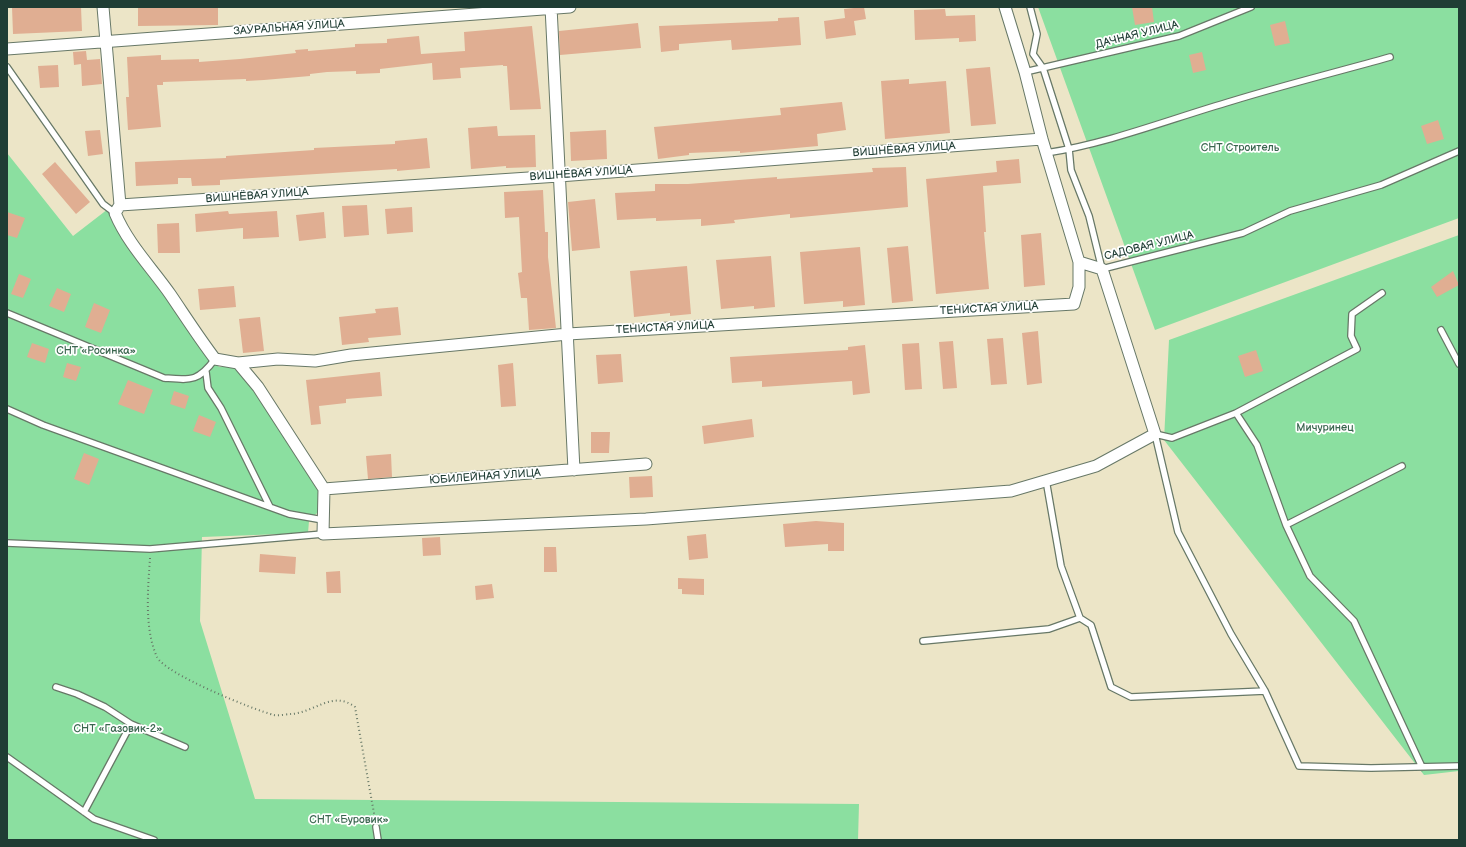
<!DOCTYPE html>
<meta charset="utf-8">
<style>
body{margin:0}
#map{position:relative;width:1466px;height:847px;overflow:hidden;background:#ece5c7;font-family:"Balsamiq Sans",sans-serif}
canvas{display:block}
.frame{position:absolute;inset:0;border:8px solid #1f3d34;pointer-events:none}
</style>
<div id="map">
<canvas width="1466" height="847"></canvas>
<div class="frame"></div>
</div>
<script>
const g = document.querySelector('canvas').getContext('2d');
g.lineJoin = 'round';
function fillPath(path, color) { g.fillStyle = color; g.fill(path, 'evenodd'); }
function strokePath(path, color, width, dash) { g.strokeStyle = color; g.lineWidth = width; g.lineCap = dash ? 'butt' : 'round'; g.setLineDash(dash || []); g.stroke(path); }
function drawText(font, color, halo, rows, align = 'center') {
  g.font = font + ' "Balsamiq Sans",sans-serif'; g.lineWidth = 3.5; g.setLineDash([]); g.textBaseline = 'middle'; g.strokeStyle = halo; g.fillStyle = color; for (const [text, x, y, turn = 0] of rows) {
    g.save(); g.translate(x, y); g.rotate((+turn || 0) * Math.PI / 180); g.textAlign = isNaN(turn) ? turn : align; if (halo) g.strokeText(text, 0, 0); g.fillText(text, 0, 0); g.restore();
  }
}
const green = new Path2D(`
 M1038 7H1459V218L1155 330Z
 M7 153 73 236 108 209 124 239 219 367H237L321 489 318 512 309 521 308 533 202 537 200 621 255 799 859 804 858 840H7Z
 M1459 235V771L1424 775 1164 440 1169 340Z`);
const building = new Path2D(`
 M12 7H81L82 31 13 34Z
 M138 7H218V25L138 26Z
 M864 7 866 19 854 21 856 35 826 39 824 21 845 18 844 9Z
 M1132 7H1152L1154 22 1135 25Z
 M945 9 946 16 975 15 976 41 959 42V38L915 40 914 10Z
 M799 17 801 45 732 50 731 40 679 44V50L661 52 659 26 778 21V18Z
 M1285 21 1290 43 1275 46 1270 25Z
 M638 23 641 48 560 55 559 31Z
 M532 26 541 109 510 110 507 66H503V65L460 68 461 78 433 80 432 63 380 69V73L356 74V71L327 72 310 74V76L264 80 246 81V79L163 82V85H157L161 127 128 130 126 97H129L127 57 161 55V60L199 59V62L240 59 296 53 295 50 308 49V51L355 47V44L387 43V39L419 36 421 54 465 51 464 32Z
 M86 51 87 60 100 59 102 84 82 86 81 64 74 65 73 52Z
 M1202 52 1206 70 1193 73 1189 55Z
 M58 65 59 87 40 88 38 66Z
 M990 67 996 124 971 126 966 69Z
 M909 79V84L946 81 950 133 885 139 881 81Z
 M842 102 846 130 817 134 818 146 740 153V151L689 153V155L658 159 654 127 781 115 780 108Z
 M1438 120 1444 139 1427 144 1421 126Z
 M497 126 498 136 535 135 536 167 506 168V166L471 169 468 128Z
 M100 130 103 154 88 156 85 131Z
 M606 130 607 159 571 161 570 132Z
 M427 138 430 168 397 171V169L220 180V185L192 186 191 178H178V184L136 186 135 162 226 158V156L314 150V148L395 144V141Z
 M1019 159 1021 183 983 186 986 232H984L989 289 936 294 926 179 997 172 996 161Z
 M55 162 90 202 76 214 42 174Z
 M906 167 908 207 790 218V214L734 220 735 223 701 226V219L656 221V218L617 220 615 193 655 191V184H688L777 177V179L873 172 872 168Z
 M543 190 545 232H548V257L556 328 529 330 527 298H521L518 273 522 272 519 217 505 218 504 192Z
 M595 199 600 248 572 251 568 202Z
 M367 205 369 235 344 237 342 206Z
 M412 207 413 232 387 234 385 209Z
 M228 211 229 214 277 211 279 237 243 239V228L196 232 195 214Z
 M7 212 25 218 17 238 7 235Z
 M324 212 326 238 299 241 296 215Z
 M179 223 180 253H158L157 224Z
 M1041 233 1045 285 1024 287 1021 235Z
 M908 246 913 301 892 303 887 248Z
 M860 247 865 305 843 307V301L804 304 800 252Z
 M771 256 775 307 754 309V306L721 309 716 260Z
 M687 266 691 314 670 316V313L634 317 630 271Z
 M1453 271 1459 285 1437 297 1431 287Z
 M19 274 31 279 23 298 11 294Z
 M234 286 236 307 200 310 198 289Z
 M57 288 71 294 64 312 49 306Z
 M94 303 110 310 101 333 85 327Z
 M398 307 401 335 368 338 369 342 342 345 339 317 376 313 375 309Z
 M260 317 264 351 243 353 239 319Z
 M1038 331 1042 383 1027 385 1022 333Z
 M1003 338 1007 384 991 385 987 339Z
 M953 341 957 388 943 389 939 342Z
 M32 343 49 349 45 363 27 357Z
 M919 343 922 389 905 390 902 344Z
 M865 345 870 393 853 395 852 381 762 387V381L732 383 730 357 848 350V347Z
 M1256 350 1263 371 1245 377 1238 356Z
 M621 354 623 382 598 384 596 355Z
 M67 363 81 367 76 381 63 377Z
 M513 363 516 406 501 407 498 365Z
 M380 372 382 396 346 399V403L319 406 321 424 311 425 306 380Z
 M128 380 153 390 144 414 118 404Z
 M174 391 189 396 185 409 170 404Z
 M199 415 216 422 210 437 193 431Z
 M752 419 754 437 704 444 702 426Z
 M591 432H610L609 453H591Z
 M84 453 99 459 89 485 74 479Z
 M391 454 392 477 368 479 366 456Z
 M652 476 653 497 630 498 629 477Z
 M816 521 844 523V551H828V544L785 547 783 524Z
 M706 534 708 558 689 560 687 536Z
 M440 537 441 555 423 556 422 538Z
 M544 547H556L557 572H544Z
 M260 554 296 557 295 574 259 572Z
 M340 571 341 593H327L326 572Z
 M678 578 704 579V595L682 594V589H678Z
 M492 584 494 598 476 600 475 586Z`);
const path = new Path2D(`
 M150 558C148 588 144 629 157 657 165 674 254 710 274 715 279 716 287 714 292 714 315 712 333 690 355 707L375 819`);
const service = new Path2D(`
 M1030 7 1037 34 1033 54 1043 68 1069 149 1071 170 1089 216 1102 269 1243 233 1290 211 1381 185 1459 151
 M7 67 103 204 115 213
 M1025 72 1179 36 1251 7
 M1046 153C1110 143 1170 119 1232 101 1284 85 1337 72 1390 57
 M1382 293 1352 314 1351 336 1357 349 1236 413 1257 445 1286 525 1310 576 1354 621 1422 767
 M7 313 164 378C191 380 198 382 215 359
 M1441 330 1459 364
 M206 372 208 388 221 408 270 507
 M7 409 43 425 289 514 323 520
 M1236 413 1172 438 1155 434 1178 532 1231 634 1265 691 1299 766 1371 768 1459 766
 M1046 480 1061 566 1080 618 1091 625 1111 687 1131 697 1265 691
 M1286 525 1402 466
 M7 543 150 549 323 534
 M923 641 1049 629 1080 618
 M56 687 77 694 105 707 131 724 185 747
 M7 757 94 819 154 840
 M84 812 131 724
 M376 827 378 840`);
const minor = new Path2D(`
 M103 7 120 205 115 213C128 244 151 267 170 294 185 316 199 338 215 359L238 363 278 359 315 361 351 355 568 334 1074 304 1079 287V262
 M551 7 574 470
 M7 49 570 7
 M120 205 559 176 1042 139
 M238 363 258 387 324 489 323 534 646 519 1011 491 1096 466 1155 434 1102 269 1079 262 1042 139 1025 72 1005 7
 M324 489 646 464`);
const streetNames = [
 ["ЗАУРАЛЬНАЯ УЛИЦА",289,28,-4],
 ["ДАЧНАЯ УЛИЦА",1137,35,-14],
 ["ВИШНЁВАЯ УЛИЦА",904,150,-4],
 ["ВИШНЁВАЯ УЛИЦА",581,174,-4],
 ["ВИШНЁВАЯ УЛИЦА",257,196,-4],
 ["САДОВАЯ УЛИЦА",1149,246,-14],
 ["ТЕНИСТАЯ УЛИЦА",989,309,-3],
 ["ТЕНИСТАЯ УЛИЦА",665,328,-3],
 ["ЮБИЛЕЙНАЯ УЛИЦА",485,477,-4]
];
const parkNames = [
 ["СНТ Строитель",1240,148],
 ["СНТ «Росинка»",96,351],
 ["Мичуринец",1325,428],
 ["СНТ «Газовик-2»",118,729],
 ["СНТ «Буровик»",349,820]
];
fillPath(green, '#8bdfa0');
fillPath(building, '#e0ae92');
strokePath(service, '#677867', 8);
strokePath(minor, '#677867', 13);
strokePath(path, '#677867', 2, [1, 3]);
strokePath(service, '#fff', 5.5);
strokePath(minor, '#fff', 11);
drawText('11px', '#1f3d34', '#fff', streetNames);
drawText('11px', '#3a664f', '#fff', parkNames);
</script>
